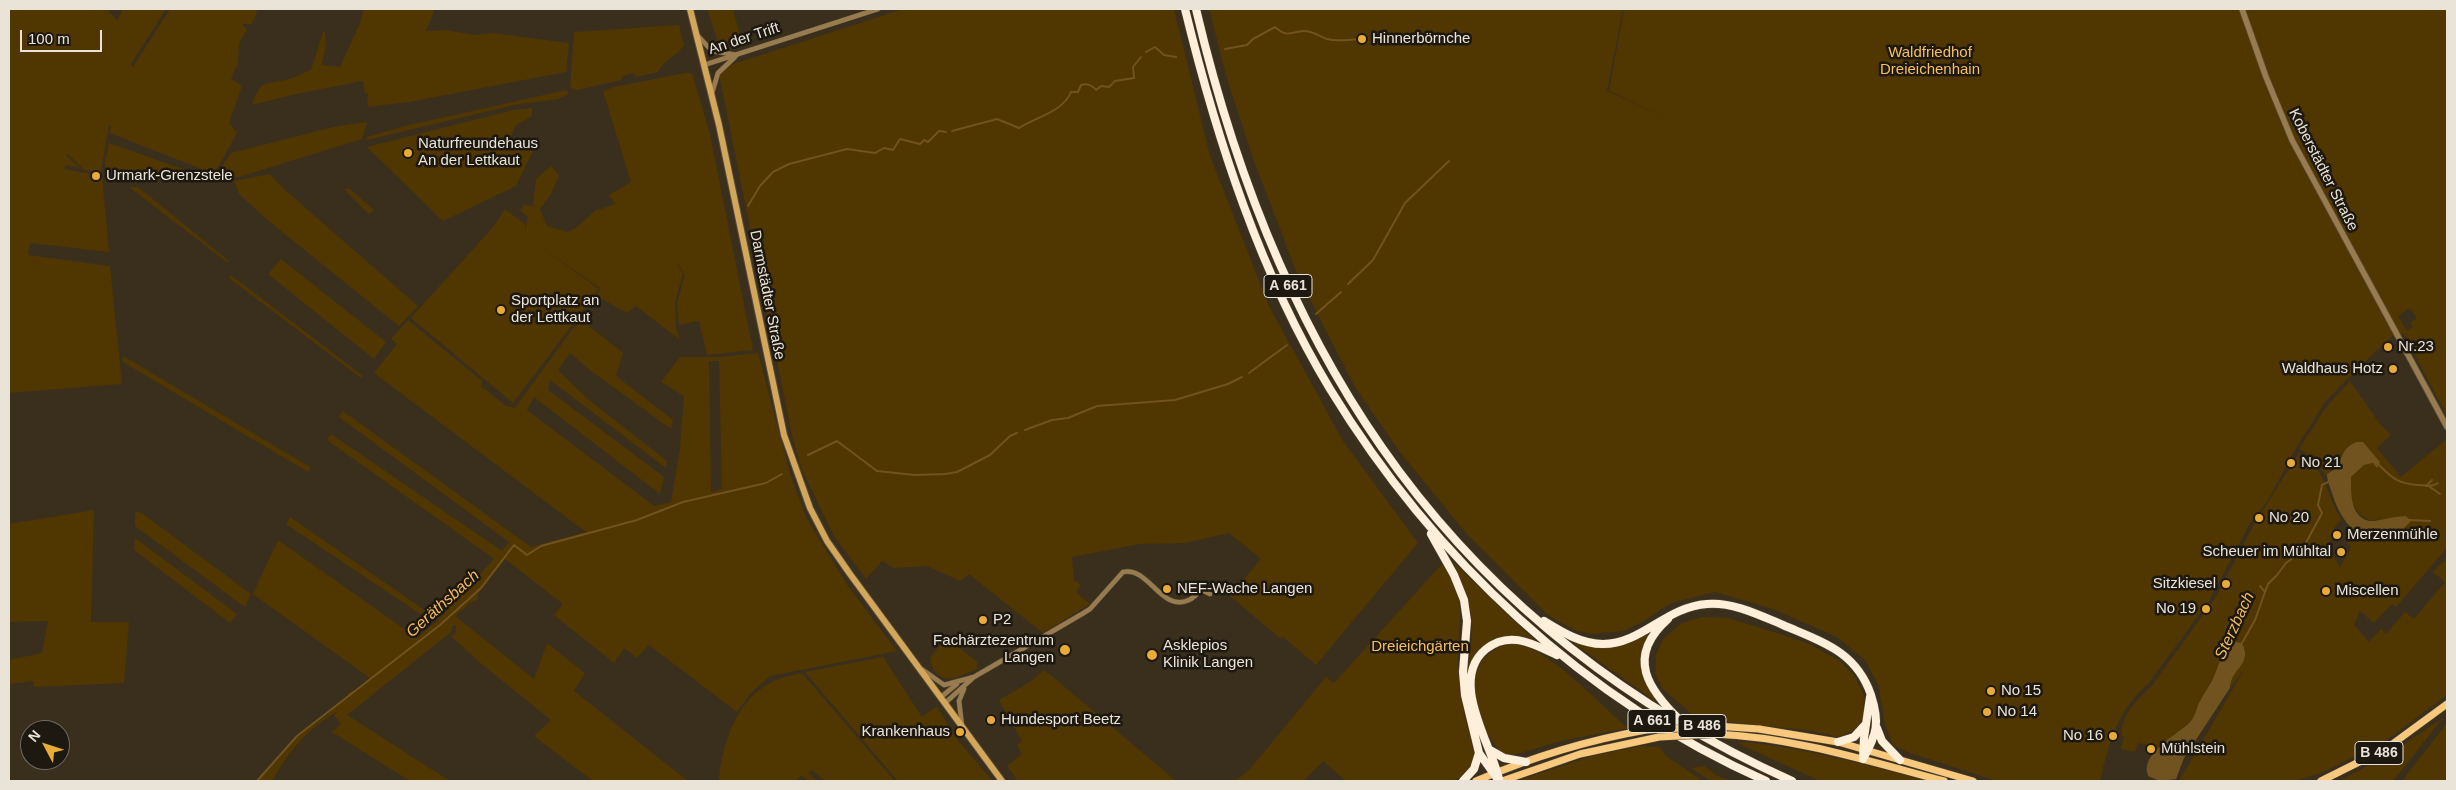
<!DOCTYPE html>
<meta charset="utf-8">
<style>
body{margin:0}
#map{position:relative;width:2456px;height:790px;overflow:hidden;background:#3a2f1d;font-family:Arial,sans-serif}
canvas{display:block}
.frame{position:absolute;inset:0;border:10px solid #eae3d8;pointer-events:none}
.north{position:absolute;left:20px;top:720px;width:50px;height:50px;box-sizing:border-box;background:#1d1810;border:1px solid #6f6960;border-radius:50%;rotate:310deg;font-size:14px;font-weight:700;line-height:20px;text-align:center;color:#eae3d8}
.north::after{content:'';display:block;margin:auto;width:18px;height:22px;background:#e8ab37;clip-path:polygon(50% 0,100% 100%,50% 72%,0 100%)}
.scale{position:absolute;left:20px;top:30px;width:82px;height:22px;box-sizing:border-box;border:2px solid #eae3d8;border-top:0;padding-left:6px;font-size:15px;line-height:18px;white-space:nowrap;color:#eae3d8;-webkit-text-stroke:4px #1d1810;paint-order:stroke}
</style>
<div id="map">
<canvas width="2456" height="790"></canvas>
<div class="frame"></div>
<div class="north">N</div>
<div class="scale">100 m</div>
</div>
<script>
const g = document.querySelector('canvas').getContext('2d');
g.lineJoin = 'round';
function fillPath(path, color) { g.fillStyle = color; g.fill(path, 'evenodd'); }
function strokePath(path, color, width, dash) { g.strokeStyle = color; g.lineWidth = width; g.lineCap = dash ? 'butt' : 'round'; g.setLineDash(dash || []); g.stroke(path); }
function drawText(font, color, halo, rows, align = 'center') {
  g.font = font + ' Arial,sans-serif'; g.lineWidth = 5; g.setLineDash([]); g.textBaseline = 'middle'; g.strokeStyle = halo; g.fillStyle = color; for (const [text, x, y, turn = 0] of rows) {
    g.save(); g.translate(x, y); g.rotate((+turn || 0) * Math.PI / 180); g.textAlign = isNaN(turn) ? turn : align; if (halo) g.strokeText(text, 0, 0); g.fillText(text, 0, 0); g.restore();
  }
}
const green = new Path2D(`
 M9 9H107L117 21 123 9H166L131 64 133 67 170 9H258L252 24H242L247 30 239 43 238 63 231 79 242 86 229 123 237 133 214 174 110 133 111 126 109 125 101 172 84 170 68 154 66 155 80 168 66 165 64 169 102 176 109 252 30 243 28 255 110 266 122 384 9 393Z
 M364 9H435L426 31 445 30 475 35 492 33 569 43 566 72 409 102 368 107 367 97 369 93H365L363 81 296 94 252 105C261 80 262 85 285 80 294 78 303 73 311 70L323 32H325L326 44 322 65 340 67 360 23Z
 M707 9H733L742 43 718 42Z
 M903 9H1174L1210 156 1269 306 1343 441 1418 543 1316 665 1282 636 1281 639 1230 596 1261 559 1229 533 1185 543 1140 544 1072 557 1074 580 1081 585 1076 592 1090 604 1043 633 969 574 960 581 927 566 894 568 882 561 866 579 834 536 802 470 792 435 718 69Z
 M1209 9H1623L1607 91 1673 121 1609 91 1624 9H2447V416L2404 334 2394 335 2360 366 2325 402 2296 448 2268 500 2249 525 2209 601 2148 684C2117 710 2109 744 2100 781H1997L1907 752 1893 745 1885 725 1879 687 1866 661 1837 637 1773 609 1715 592 1671 603 1642 622 1623 631 1592 634 1574 630 1548 615 1466 533 1400 452 1355 387 1298 276 1254 161 1227 79ZM2410 308 2417 318 2410 323 2413 327 2407 331 2398 316Z
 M679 25 684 45C677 57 664 59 658 72L636 77 634 73 623 76 621 80 577 90 570 88 574 32Z
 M685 73H692L710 134 753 350 707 355 699 321 679 325 677 303 685 275 676 260 683 274 675 302 676 327 680 340 636 306 627 313 602 299 596 303 594 297 601 289 536 243 599 289 513 403 411 318 494 226 505 209 525 224V232L528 217 520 210 524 205 533 206 536 179 551 166 559 175 551 194 540 209 547 226 567 232 576 228 595 211 615 204 609 195 631 182 603 91 614 87Z
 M566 90 569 94 558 99 514 105 367 140 366 137 405 126Z
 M532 108V116L516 125 508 142 533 151 516 186 443 221 367 147 513 110Z
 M367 122 362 139 239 177 219 179 218 173 231 153 333 127Z
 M109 143 214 180H159L106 172 105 161Z
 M270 174 285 190 418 306 399 326 271 223 239 194 234 181Z
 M129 187H138L229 261 228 263Z
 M349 188 374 210 369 214 344 189Z
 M281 259 386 342 374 359 268 274Z
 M231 275 363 376 361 378 229 278Z
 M408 320 482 381 481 386 506 406 515 408 574 327 579 322 585 323 623 353 616 376 673 420 671 429 591 371 570 353 558 370 589 400 667 461 666 468 550 380 548 390 664 477 660 494 534 397 527 410 654 506 671 502 680 448 684 396 661 382 680 357H719L758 353 790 474 807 519 848 586 897 651 770 676 751 693 737 712 649 645 637 658 624 648 614 663 554 615 563 604 505 559 478 594 477 600 470 603 455 616 534 679 547 643 585 673 574 691 688 781H593L534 736 551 720 478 661 451 636 456 633V626L453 625 451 632 347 715 450 781H410L332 732 341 724 334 715 338 711C307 729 289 751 272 781H256L276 762 294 738 327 715 341 701 349 698 348 693 360 688 370 678 253 594 278 540 417 638 437 621 494 559 327 440 331 434 502 551 509 542 339 417 343 411 531 547 586 532 374 373 397 344 391 339ZM709 361H719L722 489 711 492Z
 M123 356 310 467 308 472 123 362Z
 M2350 381 2380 424 2391 435 2377 448 2401 477 2447 439V548L2396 607 2392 604 2374 623 2360 611 2354 625 2369 642 2381 629 2386 634 2405 612 2414 619 2445 582 2433 572 2447 558V695L2384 742 2321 773 2295 781H2179L2245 668 2230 688 2231 680 2245 658 2242 643 2237 642 2221 658 2214 676 2200 701 2192 720 2161 746 2158 748 2138 743 2135 752 2121 749 2124 737 2122 736C2119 717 2138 699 2151 687L2216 597 2253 526 2299 453C2325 467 2327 495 2341 520L2335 526 2330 542 2332 545V554L2340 567 2351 547 2347 543 2351 538 2345 525 2354 532 2381 518 2371 521C2350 511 2351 499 2351 477L2364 465 2380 462 2363 443 2350 444 2342 455 2337 468 2327 474V477L2313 458 2299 449 2327 406Z
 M94 510 91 622H129L124 683 34 687V681L9 684V660L42 653 48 621 9 622V524Z
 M135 511 143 514 251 594 245 607 135 526Z
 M290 517 433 616 429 620 286 524Z
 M135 538 237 614 230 623 134 550Z
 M1453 562 1535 641C1490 624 1482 651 1467 686 1467 668 1471 651 1472 633 1474 608 1463 584 1453 562Z
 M1442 564C1471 607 1456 625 1458 669 1459 697 1467 725 1474 753 1473 766 1466 775 1454 781H1346L1323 761 1304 781H1236L1250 769 1326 677 1334 683Z
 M1703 617 1728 618 1780 634 1809 644 1840 661 1854 676 1864 695 1863 718 1856 729 1839 737 1807 730 1697 719 1662 688 1655 673 1656 655 1663 639 1682 623Z
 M1658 624 1643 656 1658 703 1572 642 1573 640C1605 654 1632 645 1658 624Z
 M947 642 955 644 977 662V669C956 678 936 689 930 658L940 645Z
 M1517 643C1554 654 1597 701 1627 728L1561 741 1514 755 1503 754C1472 722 1454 650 1517 643Z
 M883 657 922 717 937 706 955 737 993 781H898L805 672Z
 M1044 670 1059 682 1176 781H1018L1007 766 1022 754 1017 745 1022 741 999 700 1030 682Z
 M802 673 887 772 895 781H825L812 770 808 773 817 781H808L801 775 797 781H719C721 745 737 699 772 682 782 677 793 675 802 673Z
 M2443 718 2393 781H2339L2383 758Z
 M2447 723V781H2402Z
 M1747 742C1808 749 1868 765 1927 781H1820L1737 743Z
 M1642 746 1660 747 1666 756 1703 781H1517L1592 756Z
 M1704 766 1716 775 1731 781H1711L1691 768Z`);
const water = new Path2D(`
 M2357 442H2363L2380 462 2377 468 2373 463 2364 465 2351 477C2351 492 2350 518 2370 521 2375 522 2396 516 2406 516L2411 521C2379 558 2346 536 2333 496 2331 489 2327 481 2327 474L2337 468C2342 456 2344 446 2357 442Z
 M2237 642 2242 643C2253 666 2231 667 2230 688L2184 758 2176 779 2160 781 2148 776C2139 753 2179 734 2191 721 2195 716 2196 709 2199 703 2203 694 2210 686 2214 676 2220 664 2222 647 2237 642Z`);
const stream = new Path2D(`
 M1225 49 1247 45 1253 39 1275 27C1289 39 1290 31 1304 31 1313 31 1319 36 1327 39 1339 42 1351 39 1362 39
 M1146 52 1155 47 1164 55 1176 57
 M952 131 997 119 1019 128C1036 117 1063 112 1071 92H1078L1081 85C1087 83 1092 85 1096 90L1101 86 1109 87 1115 81 1134 78 1133 67 1141 57
 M748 206 760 186 773 172 789 164 847 149 875 153 884 148 893 150 900 139 920 144 924 140 928 142 939 131 946 132
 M1348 284 1373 260 1405 203 1449 161
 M1316 314 1341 292
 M1249 373 1287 345
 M1025 430 1052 420 1068 418 1097 406 1175 400 1228 384 1242 377
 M808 455 837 441 877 471 915 475 945 474 957 472 990 455 1010 436 1017 433
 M2379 465C2393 479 2399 484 2419 485 2426 486 2432 487 2438 483
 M2426 486 2432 480
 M2430 487 2440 494
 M2409 520 2430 521
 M2260 586 2265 592
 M2242 643 2255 620 2268 584 2277 575 2286 563 2301 552 2322 513 2318 505 2322 485 2330 481
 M257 781 297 736 440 625 481 588 514 545 527 555 541 546 637 520 683 502 766 483 782 474`);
const minor = new Path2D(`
 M699 37 712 51 737 55
 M704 65 878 9
 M712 93 718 73 735 57
 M923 670 944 685 974 677 1082 614 1090 609 1123 572C1149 566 1161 613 1189 600 1194 598 1197 593 1202 590L1210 594
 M941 697 957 684
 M945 703 974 677
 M962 726 959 701 964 689`);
const tertiary = new Path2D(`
 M2242 9 2266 77 2292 140 2447 427`);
const secondary = new Path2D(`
 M690 9 719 125 784 435 810 508 827 541 850 574 1002 781`);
const primary = new Path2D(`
 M1759 729 1838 742 1973 781
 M1714 734C1793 737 1868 761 1944 781
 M1476 781C1530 758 1588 740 1646 730
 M1502 781 1580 754 1659 737
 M2321 781 2387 748 2447 704`);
const motorway = new Path2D(`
 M1185 9C1217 140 1260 273 1330 389 1433 558 1584 700 1766 781
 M1196 9C1279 362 1454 629 1792 781
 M1431 534 1454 575 1464 600 1467 621 1463 672 1465 695 1479 753 1499 781
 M1668 619C1625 657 1648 690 1682 722
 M1544 621C1562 632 1581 644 1603 644 1642 644 1665 607 1707 604 1734 602 1759 615 1783 625 1822 642 1856 651 1871 695 1880 723 1877 734 1863 759
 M1877 728 1882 741 1900 760
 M1838 742 1854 737 1865 725
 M1490 750 1504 758 1526 762
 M1863 759 1864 738 1870 697
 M1499 779C1491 743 1448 680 1486 649 1510 630 1533 644 1557 655
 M1463 781 1474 769 1479 753`);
const primaryBridge = new Path2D(`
 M1646 730 1716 726 1759 729
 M1659 737 1714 734`);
const markers = [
 [1362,39,5,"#e8ab37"],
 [408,153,5,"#e8ab37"],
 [96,176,5,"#e8ab37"],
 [501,310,5,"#e8ab37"],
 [2388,347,5,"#e8ab37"],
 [2393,369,5,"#e8ab37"],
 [2291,463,5,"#e8ab37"],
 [2259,518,5,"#e8ab37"],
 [2337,535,5,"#e8ab37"],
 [2341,552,5,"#e8ab37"],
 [2226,584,5,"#e8ab37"],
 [1167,589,5,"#e8ab37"],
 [2326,591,5,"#e8ab37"],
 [2206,609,5,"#e8ab37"],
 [983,620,5,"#e8ab37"],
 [1065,650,6,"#e8ab37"],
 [1152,655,6,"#e8ab37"],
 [1991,691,5,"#e8ab37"],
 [1987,712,5,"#e8ab37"],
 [991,720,5,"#e8ab37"],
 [960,732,5,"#e8ab37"],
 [2113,736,5,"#e8ab37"],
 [2151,749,5,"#e8ab37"]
];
const shields = [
 [1288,286,48],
 [1652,721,48],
 [1702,726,48],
 [2379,753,48]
];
const shieldNames = [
 ["A 661",1288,286],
 ["A 661",1652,721],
 ["B 486",1702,726],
 ["B 486",2379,753]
];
const streetNames = [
 ["An der Trift",744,39,-18],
 ["Koberstädter Straße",2323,170,63],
 ["Darmstädter Straße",767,295,79]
];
const poiNames = [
 ["Hinnerbörnche",1372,39],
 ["Naturfreundehaus",418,144],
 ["An der Lettkaut",418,161],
 ["Urmark-Grenzstele",106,176],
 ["Sportplatz an",511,301],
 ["der Lettkaut",511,318],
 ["Nr.23",2398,347],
 ["Waldhaus Hotz",2383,369,"right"],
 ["No 21",2301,463],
 ["No 20",2269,518],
 ["Merzenmühle",2347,535],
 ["Scheuer im Mühltal",2331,552,"right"],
 ["Sitzkiesel",2216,584,"right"],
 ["NEF-Wache Langen",1177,589],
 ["Miscellen",2336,591],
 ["No 19",2196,609,"right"],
 ["P2",993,620],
 ["Fachärztezentrum",1054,641,"right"],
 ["Langen",1054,658,"right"],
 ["Asklepios",1163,646],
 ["Klinik Langen",1163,663],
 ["No 15",2001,691],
 ["No 14",1997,712],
 ["Hundesport Beetz",1001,720],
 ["Krankenhaus",950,732,"right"],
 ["No 16",2103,736,"right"],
 ["Mühlstein",2161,749]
];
const parkNames = [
 ["Waldfriedhof",1930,53],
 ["Dreieichenhain",1930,70],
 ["Dreieichgärten",1420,647]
];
const waterNames = [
 ["Geräthsbach",443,604,-42],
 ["Sterzbach",2235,626,-65]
];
fillPath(green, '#503600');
fillPath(water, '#70531e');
strokePath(stream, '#70531e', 2);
strokePath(minor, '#564c3b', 5.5);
strokePath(tertiary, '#564c3b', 7);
strokePath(secondary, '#564c3b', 8);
strokePath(primary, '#564c3b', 8);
strokePath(motorway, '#564c3b', 9);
strokePath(minor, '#987c4f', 4.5);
strokePath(tertiary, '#987c4f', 5.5);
strokePath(secondary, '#d3a65a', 6);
strokePath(primary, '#f8c97d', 7);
strokePath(motorway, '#fdefda', 8);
strokePath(primaryBridge, '#564c3b', 8, []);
strokePath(primaryBridge, '#f8c97d', 7);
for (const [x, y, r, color] of markers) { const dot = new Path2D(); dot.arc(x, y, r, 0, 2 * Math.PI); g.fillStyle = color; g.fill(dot); strokePath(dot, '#1d1810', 2); }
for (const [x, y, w] of shields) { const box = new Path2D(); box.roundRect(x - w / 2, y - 11.5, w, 23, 4); g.fillStyle = '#1d1810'; g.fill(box); strokePath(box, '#eae3d8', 1); }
drawText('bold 14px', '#eae3d8', null, shieldNames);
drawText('15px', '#eae3d8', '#1d1810', streetNames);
drawText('15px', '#eae3d8', '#1d1810', poiNames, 'left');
drawText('15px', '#f5be5f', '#1d1810', parkNames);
drawText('italic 16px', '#f2ba5b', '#1d1810', waterNames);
</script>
